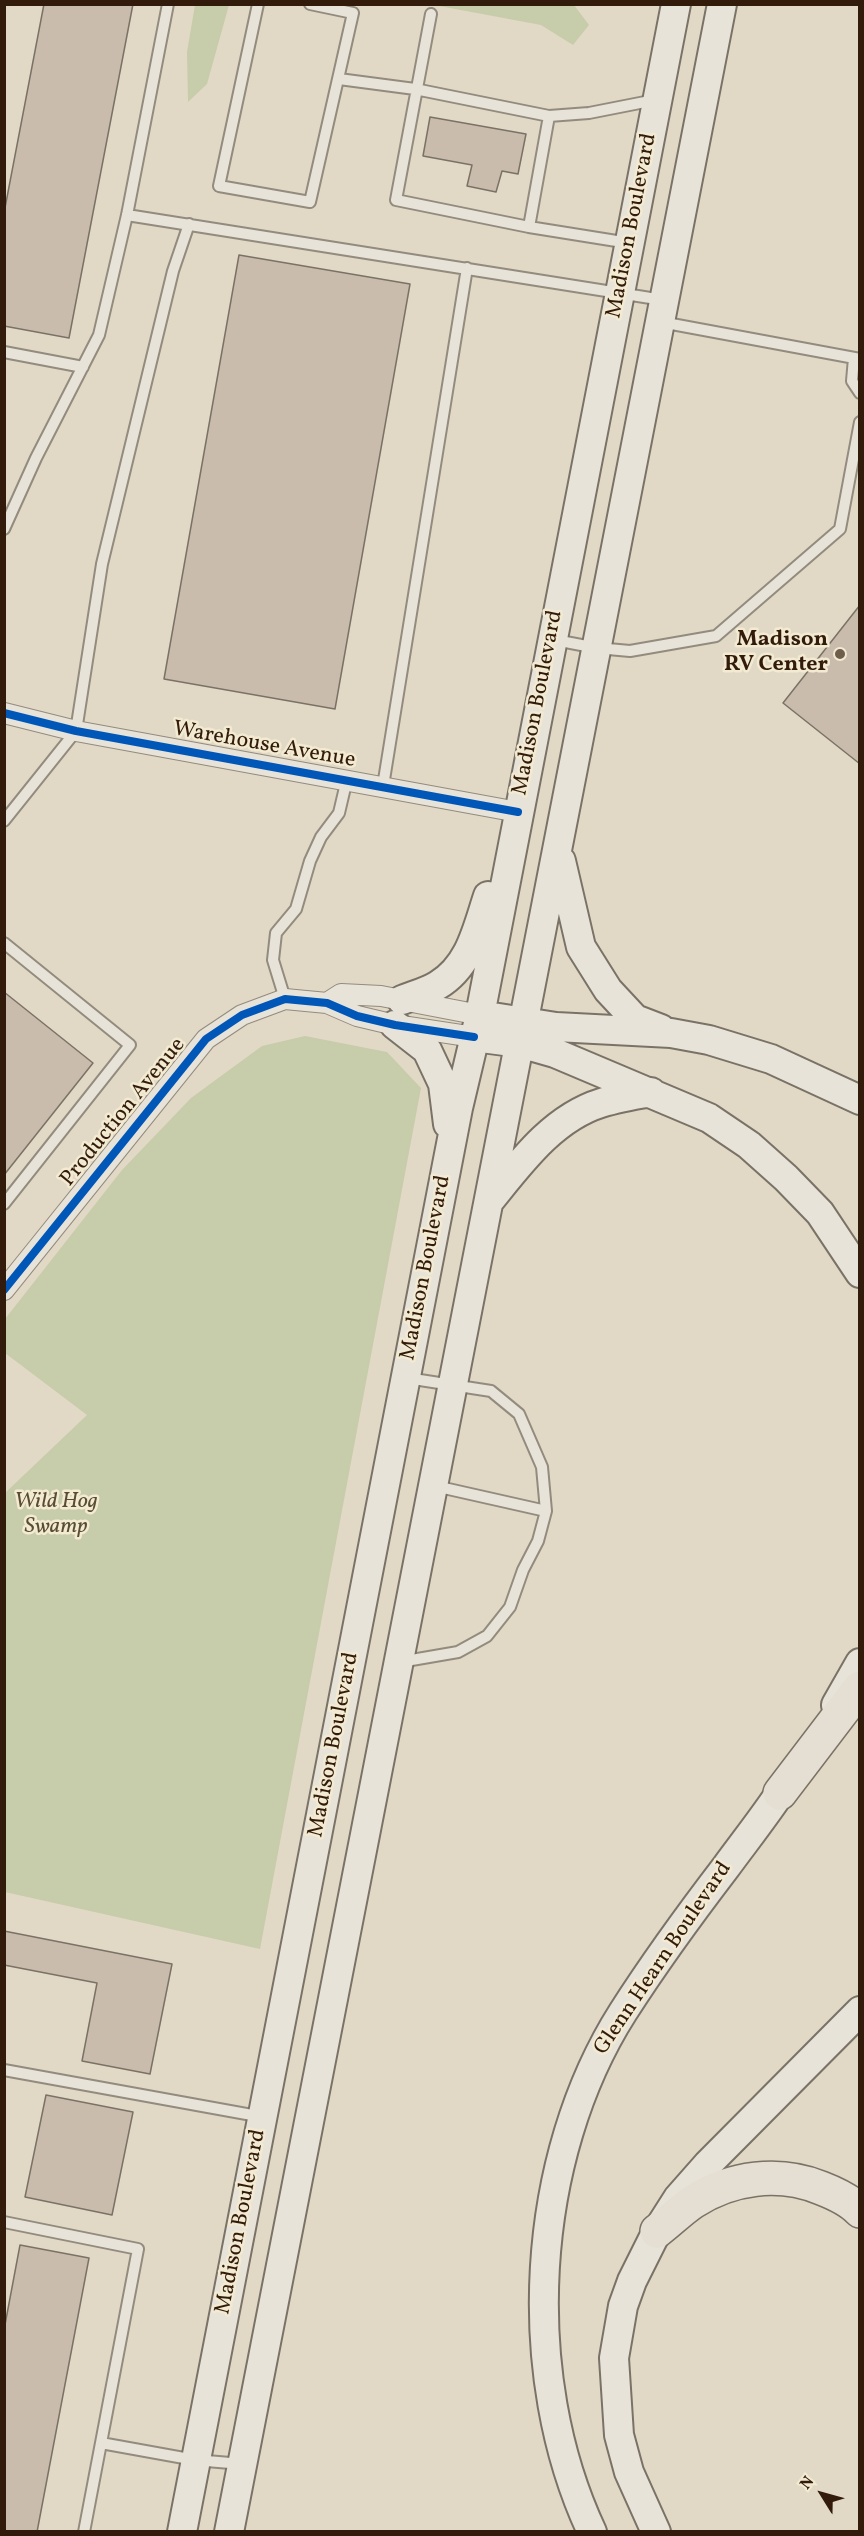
<!DOCTYPE html>
<style>
body{margin:0}
#map{position:relative;width:864px;height:2536px;overflow:hidden;background:#e1d9c5;font-family:Vollkorn,serif}
canvas{display:block}
.frame{position:absolute;inset:0;border:6px solid #321b0b;pointer-events:none}
.north{position:absolute;left:792px;top:2464px;width:60px;height:60px;-webkit-text-stroke:4px #f3ead2;paint-order:stroke;rotate:307deg;font-size:16px;font-weight:700;line-height:24px;text-align:center;color:#321b0b}
.north::after{content:'';display:block;margin:auto;width:21px;height:27px;background:#321b0b;clip-path:polygon(50% 0,100% 100%,50% 72%,0 100%)}
</style>
<div id="map">
<canvas width="864" height="2536"></canvas>
<div class="frame"></div>
<div class="north">N</div>
</div>
<script>
const g = document.querySelector('canvas').getContext('2d');
g.lineJoin = 'round';
function fillPath(path, color) { g.fillStyle = color; g.fill(path, 'evenodd'); }
function strokePath(path, color, width, dash) { g.strokeStyle = color; g.lineWidth = width; g.lineCap = dash ? 'butt' : 'round'; g.setLineDash(dash || []); g.stroke(path); }
function drawText(font, color, halo, rows, align = 'center') {
  g.font = font + ' Vollkorn,serif'; g.lineWidth = 5; g.setLineDash([]); g.textBaseline = 'middle'; g.strokeStyle = halo; g.fillStyle = color; for (const [text, x, y, turn = 0] of rows) {
    g.save(); g.translate(x, y); g.rotate((+turn || 0) * Math.PI / 180); g.textAlign = isNaN(turn) ? turn : align; if (halo) g.strokeText(text, 0, 0); g.fillText(text, 0, 0); g.restore();
  }
}
const green = new Path2D(`
 M195 5H229L207 84 188 102 187 52Z
 M434 5H574L589 25 573 45 541 25Z
 M305 1036 387 1052 421 1088 260 1949 5 1892V1493L87 1415 5 1353V1319L122 1170 191 1098 262 1046Z`);
const building = new Path2D(`
 M44 4H133L69 338 4 326V213Z
 M430 117 526 134 518 174 502 171 496 192 467 186 472 165 423 156Z
 M239 255 410 284 335 709 164 679Z
 M860 605V764L783 703Z
 M4 992 93 1063 4 1175Z
 M4 1931 172 1964 150 2074 82 2061 97 1983 4 1965Z
 M46 2095 133 2112 112 2215 25 2197Z
 M20 2245 89 2258 37 2532H4V2330Z`);
const lane = new Path2D(`
 M258 4 219 186 310 202 353 13 310 4
 M431 14 396 200 529 227 629 243
 M339 79 415 89 549 116 589 113 655 100
 M127 215 663 300
 M529 227 549 116
 M661 322 860 359
 M4 352 83 367
 M854 358 852 381 860 393
 M4 529 36 458 99 335 127 215 168 4
 M555 640 597 648 630 651 716 636 840 529 860 422
 M383 786 467 268
 M4 821 76 731 102 564 173 271 189 224
 M4 943 130 1045 4 1204
 M285 999 273 960 276 933 296 909 310 861 321 837 339 813 347 779
 M435 1486 546 1511
 M400 1662 458 1652 487 1636 510 1607 523 1570 538 1541 546 1511 542 1467 519 1414 491 1391 407 1378
 M4 2070 263 2117
 M4 2222 138 2249 84 2532
 M101 2443 195 2460 242 2464`);
const street = new Path2D(`
 M4 713 76 731 518 812
 M327 1003 341 994 381 996 480 1015
 M4 1290 206 1039 242 1015 285 999 327 1003 357 1016 395 1025 474 1037`);
const secondary = new Path2D(`
 M561 861 581 947 608 990 635 1019 661 1029
 M402 1000C414 995 427 992 438 985 470 966 477 929 488 896
 M480 1015 556 1027 671 1033 709 1040 771 1059 860 1100
 M395 1025 427 1050 443 1084 448 1124
 M474 1037 520 1043 555 1053 709 1118 749 1145 786 1178 820 1213 860 1273
 M491 1199C521 1162 553 1118 601 1103 617 1098 634 1095 651 1092
 M836 1705 860 1663
 M182 2532 458 1108 480 1015 676 4
 M229 2532 722 4
 M592 2532C518 2375 530 2158 623 2012 655 1962 690 1914 726 1867 748 1837 772 1807 792 1775
 M656 2532 629 2472 619 2435 614 2358 623 2306 632 2281 657 2231 678 2198 708 2164 860 2011`);
const highway = new Path2D(`
 M780 1793 860 1688
 M657 2231C669 2222 681 2210 693 2202 731 2177 779 2171 821 2188 834 2193 850 2200 860 2211`);
const cycleway = new Path2D(`
 M4 713 76 731 518 812
 M4 1290 206 1039 242 1015 285 999 327 1003 357 1016 395 1025 474 1037`);
const markers = [
 [840,654,6,"#6f5e4c"]
];
const streetNames = [
 ["Madison Boulevard",633,226,-79],
 ["Madison Boulevard",539,703,-79],
 ["Warehouse Avenue",264,746,10],
 ["Production Avenue",124,1113,-51],
 ["Madison Boulevard",427,1268,-79],
 ["Madison Boulevard",335,1745,-79],
 ["Glenn Hearn Boulevard",664,1959,-56],
 ["Madison Boulevard",242,2222,-79]
];
const poiNames = [
 ["Madison",828,641],
 ["RV Center",828,666]
];
const parkNames = [
 ["Wild Hog",56,1503],
 ["Swamp",56,1528]
];
fillPath(green, '#c7ccaa');
fillPath(building, '#cabcac');
strokePath(building, '#7a7266', 1.5);
strokePath(lane, '#938b7e', 14);
strokePath(street, '#938b7e', 22);
strokePath(secondary, '#7a7266', 32);
strokePath(highway, '#7a7266', 36);
strokePath(lane, '#e7e3d9', 10);
strokePath(street, '#e7e3d9', 20);
strokePath(secondary, '#e7e3d9', 28);
strokePath(highway, '#e4ded3', 33);
strokePath(cycleway, '#0057b8', 8);
for (const [x, y, r, color] of markers) { const dot = new Path2D(); dot.arc(x, y, r, 0, 2 * Math.PI); g.fillStyle = color; g.fill(dot); strokePath(dot, '#f3ead2', 2); }
drawText('22px', '#321b0b', '#f3ead2', streetNames);
drawText('bold 22px', '#321b0b', '#f3ead2', poiNames, 'right');
drawText('italic 22px', '#584d34', '#f3ead2', parkNames);
</script>
